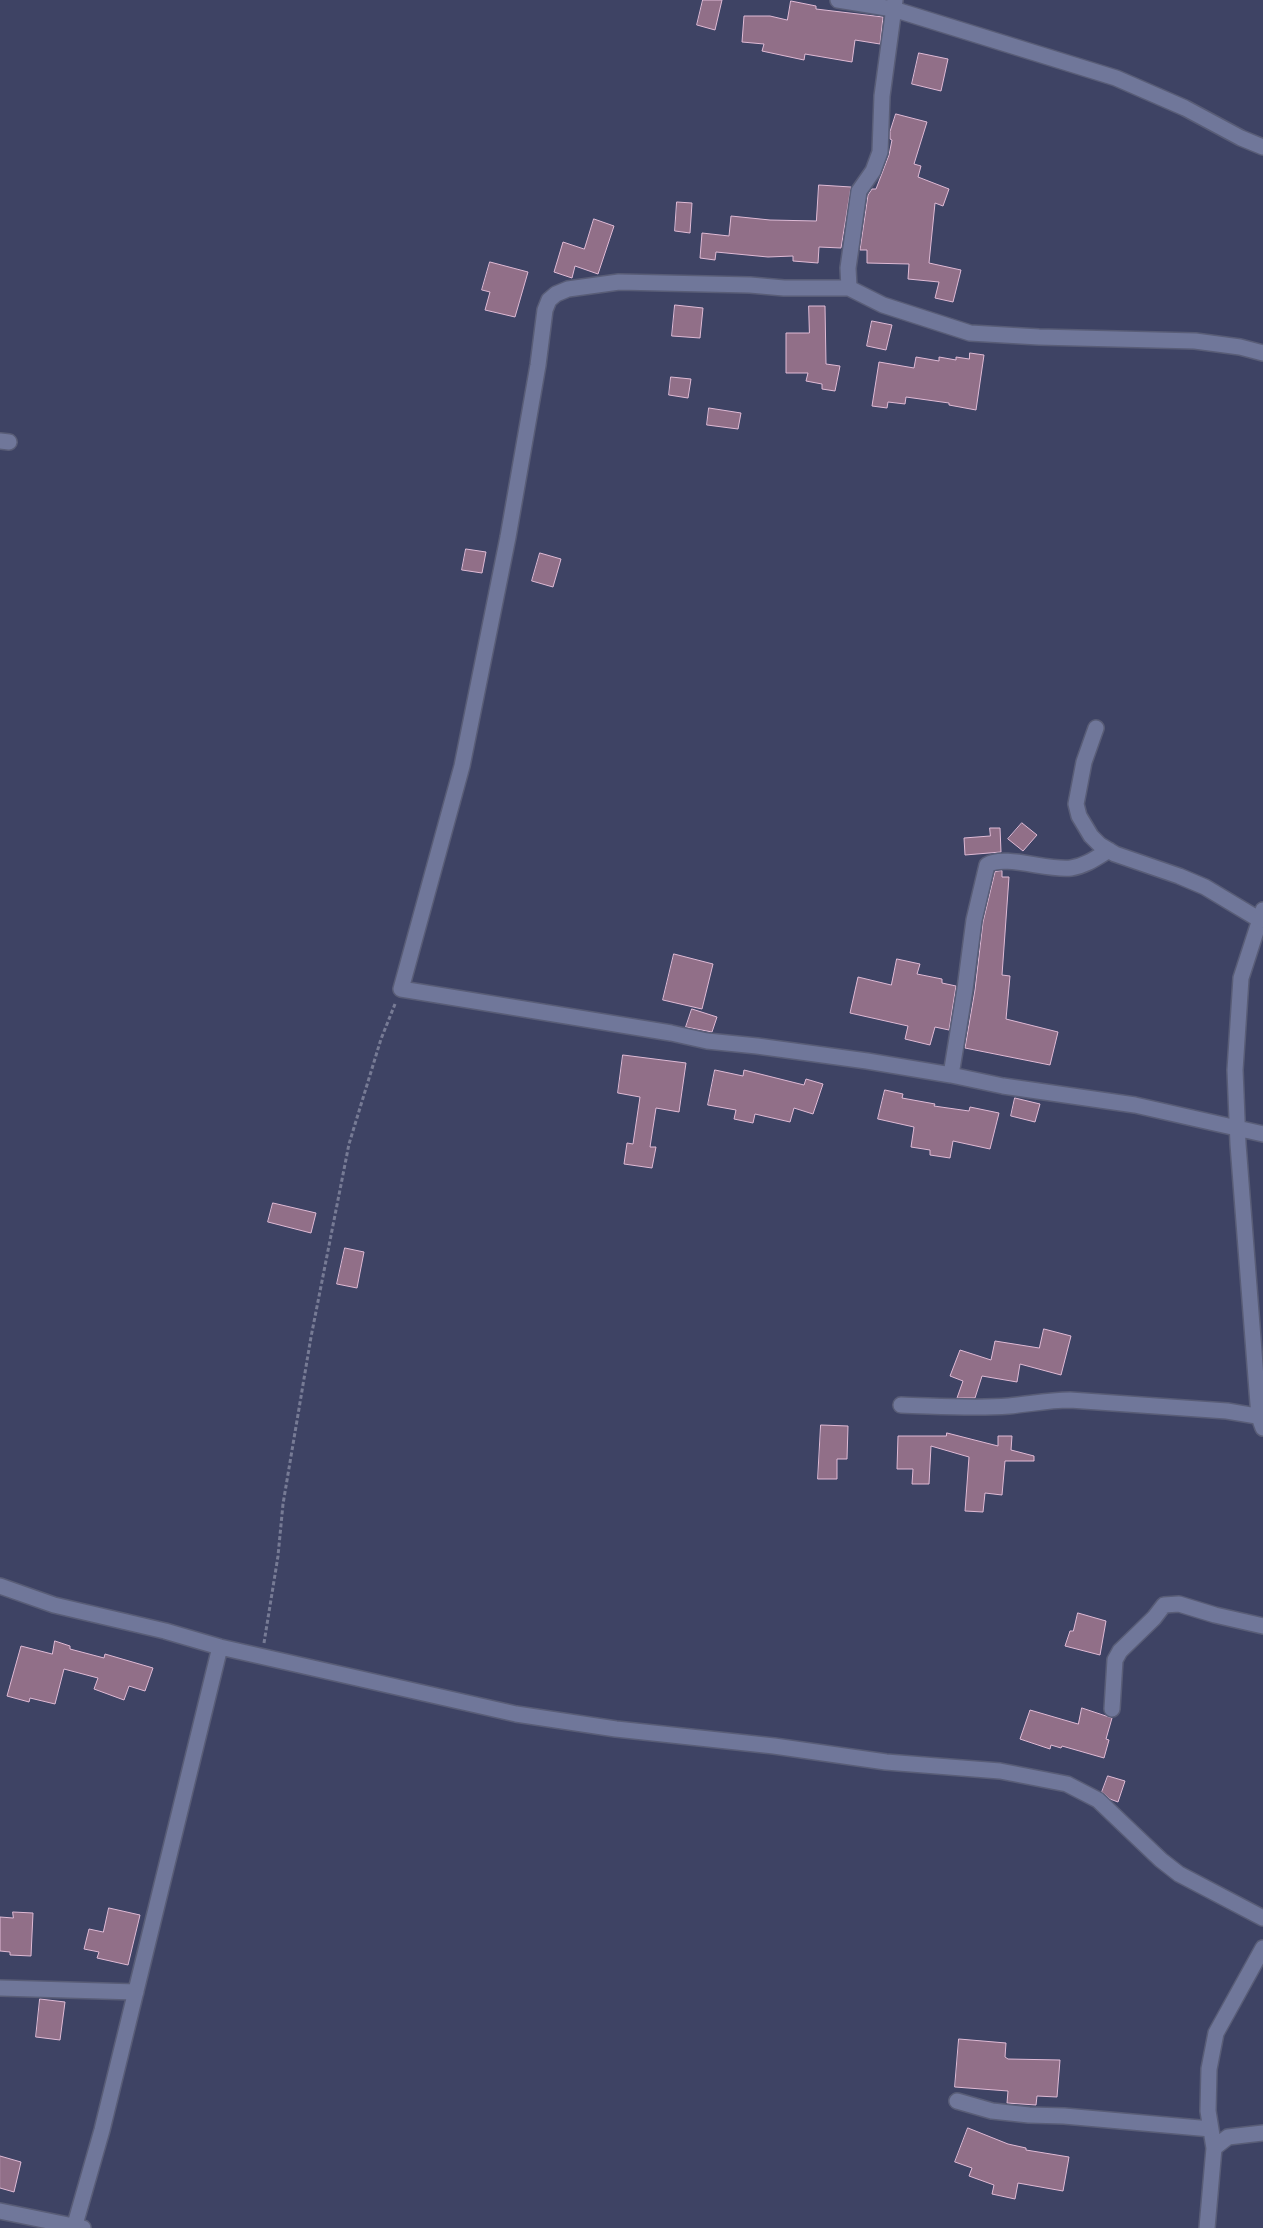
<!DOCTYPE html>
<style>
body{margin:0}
canvas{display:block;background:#3e4364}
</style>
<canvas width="1263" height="2228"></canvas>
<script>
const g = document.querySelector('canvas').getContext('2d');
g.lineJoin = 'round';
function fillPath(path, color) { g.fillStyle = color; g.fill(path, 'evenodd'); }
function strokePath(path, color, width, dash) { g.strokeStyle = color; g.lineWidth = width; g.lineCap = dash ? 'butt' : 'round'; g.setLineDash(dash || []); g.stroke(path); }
const building = new Path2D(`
 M703 0H722L715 30 697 25Z
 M791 1 816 6V9L883 17 880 44 855 40 852 62 805 54 804 60 762 51 764 44 742 42 744 16H770L787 20Z
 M919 53 948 59 941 91 912 84Z
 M896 114 927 122 914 164 921 166 918 177 949 189 943 206 935 203 929 263 961 270 953 302 935 298 939 282 908 279 909 264 867 263V250H860L868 195 872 189H876L889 155 892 140 890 139V132Z
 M819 185 851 187 841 248 819 247 818 263 793 261V256L768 257 716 252 715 260 700 258 702 233 729 236 731 216 770 220 816 221Z
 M677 202 692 203 690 233 675 231Z
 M594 219 614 226 598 274 575 266 572 278 554 272 563 242 584 249Z
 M490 262 528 272 515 317 485 310 490 292 482 290Z
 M675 305 703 308 700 338 672 336Z
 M809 306H825L826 364 840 366 835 391 822 389V384L806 381 808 373H786V333H809Z
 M872 321 892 325 886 350 867 346Z
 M970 353 984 355 976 410 949 405V403L906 397 905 404 888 402 887 408 872 406 879 362 914 368 916 357 939 361V357L956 360V357L969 359Z
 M671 377 691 379 688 398 669 395Z
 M709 408 741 413 738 429 707 425Z
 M466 549 486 552 482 573 462 570Z
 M540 553 561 559 553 587 532 581Z
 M1022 823 1037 835 1023 851 1008 839Z
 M990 828H1000L1001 852 965 855 964 838 990 836Z
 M1002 871V877H1009L1002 975 1010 976 1006 1019 1058 1032 1050 1065 965 1048 975 990 983 922 995 872Z
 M674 954 713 964 702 1009 663 1000Z
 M897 959 920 964 917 974 942 979V983L956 986 949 1030 935 1027 930 1045 905 1039 908 1026 850 1013 858 977 891 985Z
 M692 1009 717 1017 712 1032 686 1027Z
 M623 1055 686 1063 679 1112 656 1108 650 1147H656L652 1168 624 1164 627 1143 633 1144 640 1097 618 1093Z
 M715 1070 743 1076 744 1070 804 1085 806 1079 823 1084 813 1114 794 1108 790 1122 755 1114 753 1123 734 1119 736 1110 708 1105Z
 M885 1090 903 1094 902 1098 935 1104 934 1106 969 1111 970 1107 999 1113 990 1149 953 1141 950 1158 930 1155V1150L911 1147 914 1127 878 1119Z
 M1015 1098 1040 1104 1035 1122 1011 1116Z
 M273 1203 316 1213 311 1233 268 1222Z
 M345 1248 364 1252 357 1288 337 1284Z
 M1044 1329 1071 1336 1061 1375 1020 1364 1017 1382 982 1376 975 1398H957L963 1381 950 1376 960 1350 991 1360 995 1341 1039 1348Z
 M821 1425 848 1426 847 1459H837V1479H818Z
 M947 1433 998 1446V1436H1012L1011 1450 1034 1456V1461H1005L1002 1495 985 1493 983 1512 965 1511 969 1457 931 1446 929 1484H912L913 1469H897L898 1436H946Z
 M1078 1613 1106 1621 1100 1655 1065 1646 1070 1631H1073Z
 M55 1641 70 1646V1649L104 1658 105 1654 153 1668 145 1691 129 1686 124 1700 94 1689 98 1678 64 1669 55 1704 30 1698 29 1702 7 1696 21 1646 52 1654Z
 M1082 1708 1112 1718 1106 1739 1109 1740 1104 1758 1062 1746 1061 1748 1051 1745 1050 1749 1020 1739 1030 1710 1078 1724Z
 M1108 1776 1125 1781 1118 1802 1110 1799 1102 1792Z
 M109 1908 140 1915 128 1965 97 1958 99 1952 84 1949 89 1929 103 1932Z
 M13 1912 33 1913 31 1956 10 1955V1952L0 1951V1917L13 1918Z
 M40 1999 65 2002 60 2040 36 2037Z
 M959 2039 1006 2043 1005 2057 1008 2059 1060 2060 1057 2097 1037 2096 1036 2105 1007 2103 1008 2091 955 2087Z
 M968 2128 1008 2144 1026 2148V2150L1069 2157 1063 2191 1018 2183 1015 2199 992 2194 994 2185 969 2176 972 2168 955 2162Z
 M0 2156 21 2162 14 2192 0 2188Z`);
const path = new Path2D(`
 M264 1643 278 1556 283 1504 311 1337 349 1144 381 1039 395 1004`);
const minor = new Path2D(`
 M838 0 893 9 1116 78 1185 108 1241 138 1263 147
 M849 288 848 268 859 191 873 171 880 152 882 96 895 0
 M1263 353 1240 347 1195 341 1039 337 970 333 883 305 849 288H784L750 285 619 282 568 289 556 294 549 300 545 310 538 365 508 537 462 766 401 989 671 1033 707 1041 757 1046 867 1061 951 1075 1003 1086 1135 1105 1263 1134
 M0 441 9 442
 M1096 728 1084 762 1076 804 1079 816 1091 836 1100 845 1115 854 1179 876 1205 887 1260 920
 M1263 910 1241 978 1235 1070 1238 1144 1259 1417 1263 1428
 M951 1075 965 989 974 920 987 865C1004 854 1048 871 1071 868 1085 866 1096 858 1109 850
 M901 1405C937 1406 973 1409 1009 1406 1030 1404 1049 1400 1070 1400L1227 1411 1263 1417
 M0 1586 54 1605 165 1631 220 1647 516 1714 616 1729 774 1746 886 1762 1000 1771 1067 1784 1098 1800 1161 1860 1179 1874 1263 1918
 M1112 1709 1115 1660 1120 1651 1154 1618 1164 1605 1179 1604 1215 1615 1263 1626
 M0 1988 136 1992
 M957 2101 992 2111 1029 2115 1064 2116 1211 2129
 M1214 2148 1228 2137 1263 2133
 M0 2211 83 2228
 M74 2228 102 2130 220 1647
 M1207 2228 1214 2148 1208 2111 1209 2069 1216 2033 1263 1948`);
fillPath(building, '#916f88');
strokePath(building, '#dfbad5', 1);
strokePath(minor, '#595d77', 18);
strokePath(path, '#777b95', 3, [4, 2.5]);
strokePath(minor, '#70779a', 15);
</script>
